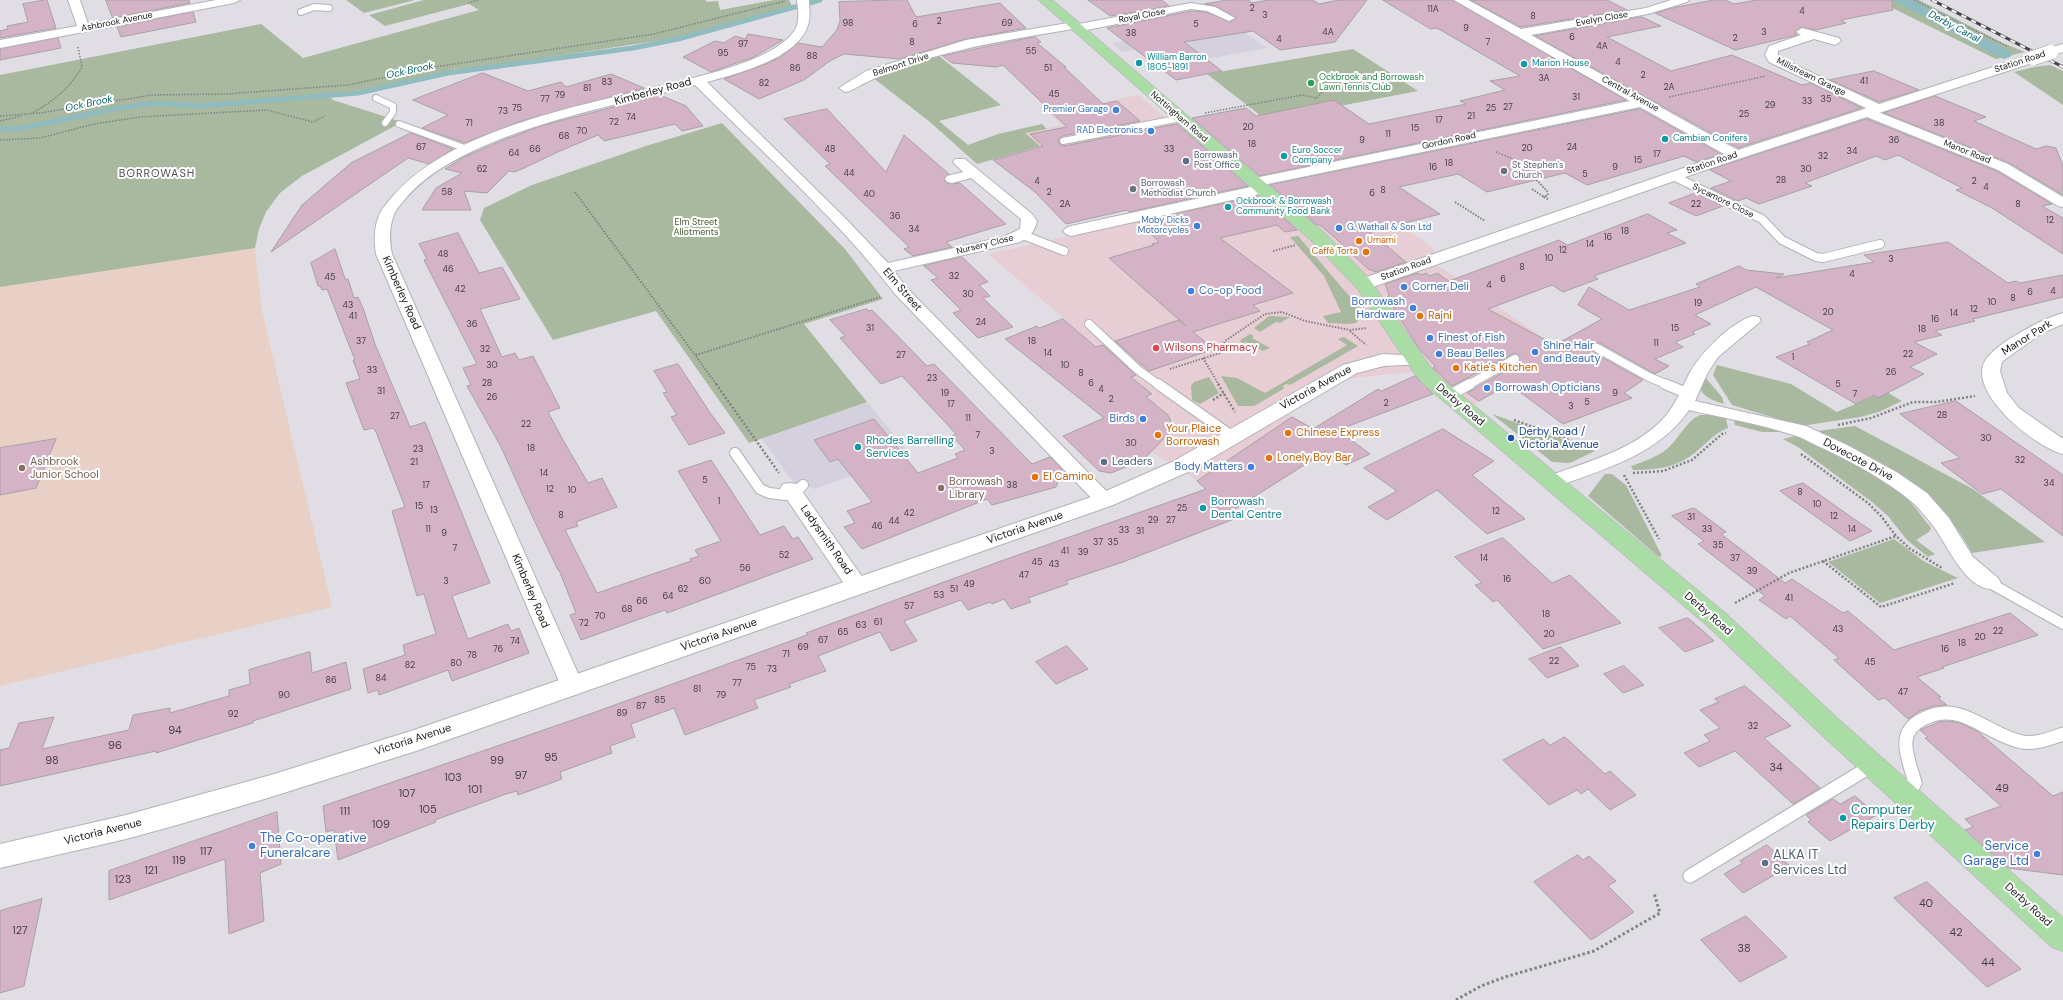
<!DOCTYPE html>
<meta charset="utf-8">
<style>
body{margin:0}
canvas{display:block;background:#e0dee4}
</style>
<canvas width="2063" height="1000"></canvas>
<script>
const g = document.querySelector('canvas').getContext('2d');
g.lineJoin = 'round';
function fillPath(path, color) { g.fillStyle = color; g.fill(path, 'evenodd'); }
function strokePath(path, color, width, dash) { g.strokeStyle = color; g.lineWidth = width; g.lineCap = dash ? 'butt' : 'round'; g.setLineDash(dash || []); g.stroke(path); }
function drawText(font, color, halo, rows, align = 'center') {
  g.font = font + ' "DM Sans",sans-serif'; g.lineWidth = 4; g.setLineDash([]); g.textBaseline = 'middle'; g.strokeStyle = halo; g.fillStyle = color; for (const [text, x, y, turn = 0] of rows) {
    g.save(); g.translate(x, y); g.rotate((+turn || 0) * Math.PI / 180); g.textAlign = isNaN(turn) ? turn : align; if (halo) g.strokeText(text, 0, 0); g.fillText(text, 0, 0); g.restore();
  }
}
const commercial = new Path2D(`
 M1139 95 1178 129 1049 155 1025 133 1062 125 1049 113Z
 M1258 195 1292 224 1377 207 1433 248 1439 266 1568 355 1470 406 1430 370 1345 379 1287 413 1341 443 1230 513 1191 476 1153 453 1110 415 1154 395 988 254Z`);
const built = new Path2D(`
 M1234 25 1267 48 1168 66 1138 49 1122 52 1112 43Z
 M867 402 910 454 815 489 793 482 762 439Z`);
const education = new Path2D(`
 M255 248 262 311 332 607 0 686V287Z`);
const green = new Path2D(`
 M346 0H415L364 13Z
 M424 0H705L707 2 718 1 720 10 774 0H789L792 6 676 38 470 69H457L362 90 327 94 333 100 402 122 302 176 280 193 266 212 259 229 255 248 0 287V75L261 24 303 58 479 10 469 4 385 26 369 15Z
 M1876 0H1919L2003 43 2025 52 1996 59Z
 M1353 49 1418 91 1266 120 1207 74Z
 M939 56 1001 105 939 121 968 145 998 134 1042 124 1047 129 1025 133 1040 146 977 164 930 122 872 77Z
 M2050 65 2063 71V105L2014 72 2034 67Z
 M722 123 845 249 883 299 804 324 867 402 749 443 656 311 553 340 480 220 484 208 532 185 646 146Z
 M1298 236 1356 304 1363 314 1356 323 1347 324 1328 323 1323 316 1341 312 1324 276 1290 237Z
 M1269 316 1290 317 1280 323 1276 322 1260 332 1254 328Z
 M1250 334 1254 336 1252 338 1270 348 1263 351 1246 342 1242 344 1240 340Z
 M1344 337 1358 346 1290 385 1286 384 1282 387 1285 388 1254 406H1238L1221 376 1237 378 1265 393 1347 345 1338 339Z
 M1717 365 1791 384 1837 412 1885 391 1902 401 1879 412 1860 417 1808 425H1798L1732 405 1713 375Z
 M1209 377 1219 393 1200 404 1192 400 1191 386 1194 382Z
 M1705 377 1722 397 1724 404C1715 401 1701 397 1700 386Z
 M1492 414 1595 451 1570 463 1552 462Z
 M1701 415H1725L1728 428C1712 434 1703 448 1689 457 1673 468 1652 470 1633 470L1631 466C1643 462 1657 457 1667 449 1678 440 1689 417 1701 415Z
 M1734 419 1772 427 1779 432H1762L1735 425Z
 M1855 426 1973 489 2045 542 1972 553C1936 485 1883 464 1818 431Z
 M1795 436C1830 450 1867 466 1896 489 1910 499 1920 514 1931 528L1929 532 1916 540 1935 554 1928 557 1907 540 1888 516 1872 502 1798 447 1783 439Z
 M1605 474H1612L1626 485 1662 556 1659 557 1588 496Z
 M1894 539 1925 562 1958 578 1880 603 1828 562Z`);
const stream = new Path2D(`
 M0 129 23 128 119 108 156 103 197 106 358 93 448 73 633 48 678 39 820 0`);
const canal = new Path2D(`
 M1895 0H1914L2010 51 2012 54 2010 57 2004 59 1998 57 1898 3Z`);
const building = new Path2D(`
 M47 0 56 28 0 38V31L8 29 7 26 28 22 23 4Z
 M106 0H189L190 3 113 18Z
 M907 0 916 17 1000 3 1026 28 966 39 900 59 844 54 830 61 804 80 759 99 724 79 766 64 781 57 798 43 822 47 837 30 840 21 839 2Z
 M1088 0H1162L1169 6 1111 16Z
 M1227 0H1248L1252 3 1269 0H1313L1319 4 1339 0H1367L1335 42 1280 50 1253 31 1184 42 1222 71 1176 80 1107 28 1191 11 1207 12 1230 22 1236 18 1216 6 1205 4Z
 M1383 0H1453L1626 100 1259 176 1192 118 1246 108 1256 116 1334 100 1369 124 1466 104 1460 101 1505 90 1490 81 1520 76 1437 28 1431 29Z
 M1471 0H1607L1627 10 1521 27Z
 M1714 0H1725L1734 4 1757 0H1892L1893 10 1841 20 1846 23 1816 30 1801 27 1795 32 1797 35 1735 50 1655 13 1677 7Z
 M193 12 196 22 121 37 117 27Z
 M1642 17 1661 26 1607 37 1671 71 1732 55 1802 85 1811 83 1862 108 1738 148 1535 36Z
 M748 34 783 40 754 57 711 72 683 57 715 41 724 43 735 36 745 39Z
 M1035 37 1041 42 1037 43 1066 67H1064L1103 104 1117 101 1140 121 1062 136 1058 140 1060 144 1064 146 1177 124 1248 186 1129 212 1127 210 1066 224 1035 192 993 160 1043 146 1030 134 1067 127 1003 65 996 67 952 63 943 56Z
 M58 38 61 48 0 60V49Z
 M1874 71 1919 90 1879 102 1830 80Z
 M483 73 528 91 561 82 566 87 611 74 644 88 521 121 465 143 422 128 448 115 413 100Z
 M660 95 686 106 703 126 682 131 675 124 604 141 598 135 560 151 522 169 514 172 509 171 487 193 464 191 471 210H422L436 188 462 173 445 169 464 157 501 141 541 126Z
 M1935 96 1986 117 1974 121 2036 149 2046 146 2056 148 2063 166V195L2009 163 1884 113Z
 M827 109 886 172 904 135 949 174 944 178 946 183 952 184 960 183 1006 224 946 242 952 247 913 256 904 249 909 247 825 166 830 164 784 119Z
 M1640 109 1721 154 1696 162 1684 156 1587 185 1565 173 1487 192 1458 174 1399 187 1440 214 1370 232 1406 262 1376 272 1368 269 1332 235 1320 225H1317L1270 185Z
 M1867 119 1997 171 2052 204 2042 206 2063 218V254L1992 208 1956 190 1962 188 1898 155 1885 160 1876 156 1805 183 1812 186 1759 204 1746 198 1738 201 1711 188 1731 181 1710 170Z
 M411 133 453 149 429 164 408 158 271 252 302 205 351 163Z
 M1696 193 1723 206 1696 216 1669 203Z
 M1258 196 1297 230 1285 232 1277 225 1220 238 1293 293 1253 305 1260 311 1193 332 1214 349 1149 371 1115 341 1179 320 1186 326 1109 258 1154 245 1152 244 1159 242 1139 222Z
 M1648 214 1677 230 1667 233 1686 243 1594 276 1598 279 1563 292 1552 285 1488 309 1555 345 1602 319 1578 305 1589 287 1629 310 1700 287 1696 284 1739 266 1746 270 1784 274 1776 278 1874 262 1864 255 1948 242 2008 283 2016 281 2020 283 2063 275V297L1973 319 1975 321 1935 331 1942 335 1914 342 1937 354 1910 367 1924 374 1878 398 1874 395 1856 404 1776 357 1810 344 1807 342 1833 330 1756 287 1695 315 1711 324 1692 332 1695 334 1675 342 1683 347 1655 359 1669 366 1655 374 1600 343 1594 344 1592 348 1594 353 1643 380 1624 393 1632 398 1563 424 1509 384 1479 401 1467 393 1518 364 1520 359 1517 354H1512L1452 386 1433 368 1435 366 1418 347 1387 298 1389 295 1385 284 1418 273 1421 275 1426 273 1430 276 1437 273 1449 281 1559 240 1567 245Z
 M458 233 479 273 502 267 520 299 480 309 502 357 515 353 519 360 533 356 560 408 548 412 563 440 588 483 602 478 617 507 576 522 578 526 565 530 597 593 691 561 690 559 699 556 695 550 721 541 678 471 711 460 760 535 784 526 793 539 798 537 813 559 667 613 665 610 581 640 570 615 576 613 559 570H558L534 520 501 447 467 386 471 385 463 368 477 364 424 260 427 259 419 244Z
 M335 249 345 279H348L354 298 358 297 363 308 375 344 410 427 425 422 490 583 452 596 468 639 508 624 511 631 519 628 529 653 452 681 448 670 379 695 378 690 368 693 363 669 405 655 403 645 436 634 424 594 417 596 392 511 405 507 376 432 373 428 364 430 346 383 360 379 353 360H355L327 289 322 290 320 286H318L311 263Z
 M962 257 988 282 979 285 990 296 983 298 1013 327 978 338 953 313 961 310 931 280 938 278 924 266Z
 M867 309 869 311 872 310 927 366 934 364 1032 464 1050 457 1062 469 1056 487 992 505 987 499 862 549 844 527 855 523 847 511 872 502 838 459 830 462 814 440 874 419 918 473 958 458 955 454 965 450 952 436 956 434 902 376 881 384 840 338 845 336 830 320Z
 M1063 319 1096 347 1103 345 1136 375 1131 377 1152 394 1146 397 1168 415 1174 428 1143 460 1111 473 1099 471 1063 436 1104 418 1005 339 1037 326 1039 328Z
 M678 364 711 414 725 433 689 445 671 417 677 415 663 393 667 392 654 371Z
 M1415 376 1433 394 1338 430 1370 454 1346 465 1326 451 1230 512 1237 518 1123 562 1066 581 1068 584 1028 598 1031 602 1011 609 1004 599 992 604 990 602 968 610 961 600 904 621 917 641 891 651 880 632 818 656 826 671 789 684 791 687 754 700 758 708 685 735 674 708 631 724 635 737 610 746 612 753 560 772 562 779 518 795 517 791 506 794 435 820 436 822 338 860 334 830 326 832 323 806 590 714 807 635 806 633 1001 561 1206 489 1197 481 1292 417 1313 429 1378 389 1381 391Z
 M1956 401 2063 475V536L2001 489 1982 494 1941 463 1960 458 1900 414Z
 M1443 429 1494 461 1472 475 1525 519 1487 534 1437 490 1387 520 1368 507 1397 491 1364 468Z
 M56 439 36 488 0 495V448Z
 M1803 483 1854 519 1872 531 1850 541 1780 491Z
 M1694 508 1726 532 1721 534 1785 583 1792 579 1843 613 1848 611 1894 650 2010 613 2038 635 1942 667 1944 668 1917 677 1941 697 1938 698 1947 705 1934 706 1920 711 1908 719 1885 698 1878 700 1834 660 1839 658 1790 616 1786 619 1759 600 1765 596 1698 544 1704 541 1672 516Z
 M1503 538 1552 583 1570 575 1621 623 1543 649 1497 600 1493 602 1475 585 1482 583 1455 557Z
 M1688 618 1702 630 1714 641 1685 652 1659 628Z
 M1067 646 1088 669 1056 684 1036 662Z
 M1561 647 1579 666 1547 678 1529 659Z
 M310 652 312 673 346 662 351 689 253 721V723L156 753V751L0 786V750L9 748 19 723 54 717 42 749 129 730 133 715 170 708V713L229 696V690L250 684 249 670Z
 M1624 666 1644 685 1623 693 1604 674Z
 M1745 686 1791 726 1764 738 1820 788 1793 804 1735 751 1699 767 1684 753 1710 741 1704 735 1720 728 1700 710 1719 702 1715 699Z
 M1949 721 1960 723 1977 731 2053 796 2063 792V875L2008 868 1965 830 1973 827 1965 819 2001 806 1925 738 1928 737 1920 730 1939 722Z
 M1565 737 1605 774 1610 771 1636 795 1610 810 1588 789 1581 794 1577 790 1549 805 1503 760 1543 739 1550 745Z
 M1855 796 1877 815 1830 841 1808 822 1811 820 1806 815 1833 799 1840 804Z
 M277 812 281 864 260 873 264 921 229 934 225 859 109 900V871Z
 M1767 845 1790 866 1743 893 1724 874 1743 863 1740 861Z
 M1578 855 1583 860 1589 856 1616 881 1608 886 1634 912 1591 940 1534 882Z
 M1927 882 1988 939 2021 969 1987 987 1894 898Z
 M42 899 24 986 0 993V911Z
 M1746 916 1787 957 1740 982 1701 940Z`);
const pathFar3 = new Path2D(`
 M1914 0 2008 47
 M468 3 478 0
 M1669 97 1766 76
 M1205 113 1302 95 1317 98 1323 91
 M30 114C53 102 69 89 82 67L78 47
 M0 116 40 113 152 95 226 94 348 85 428 68 654 34 785 1
 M0 121 21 116
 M0 140 40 138 94 124 140 117 267 110 313 122 325 116
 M1496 152 1511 158 1527 170`);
const pathFar2 = new Path2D(`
 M1526 169 1547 191 1548 195 1544 197 1548 199
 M1532 189 1544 197
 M575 192 717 385
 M1455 202 1485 221
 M1273 251 1296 245
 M1350 331 1366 345
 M696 355 880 297
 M1203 358 1219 385
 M1170 369 1220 353 1225 341 1265 314 1282 312 1305 321 1350 330 1367 328`);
const pathFar1 = new Path2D(`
 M716 384 779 473
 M1218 384 1235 412
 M1213 400 1224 393
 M1514 420 1588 447
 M1838 425 1871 418 1913 402H1936L1975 396
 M1801 454 1868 503 1881 516 1896 536 1909 548 1942 568
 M1633 473 1663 471 1692 460 1722 434 1726 433
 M1624 475 1659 539
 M1823 561 1881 607 1955 583
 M1735 603 1789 573 1896 536`);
const path = new Path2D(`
 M1456 1000 1481 986 1505 977 1594 951 1660 913 1654 893`);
const serviceFar3 = new Path2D(`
 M301 12 314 7 329 8
 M376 98 393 106V112L385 123
 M399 124 467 149
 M1063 141 1181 118`);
const serviceFar2 = new Path2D(`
 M1673 176 1762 219 1782 240 1816 257 1823 258 1880 244
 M1023 235 1064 251
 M1089 324 1138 370 1159 385
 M1597 348 1649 377 1668 385
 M1468 385 1515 359`);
const serviceFar1 = new Path2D(`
 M1158 384 1233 437
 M1665 384 1689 394
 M1448 396 1470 384
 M735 453 760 489 769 493 786 495 794 494 803 485
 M1990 583 2063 624`);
const service = new Path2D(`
 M1908 796 1915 783C1909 759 1894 733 1923 719 1962 699 1986 735 2022 742 2037 744 2049 739 2063 734
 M1690 876 1873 765`);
const minor = new Path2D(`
 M68 0H80L88 24 216 0H240L234 3 0 48V40L77 26Z
 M797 0H809C809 8 811 17 808 25 799 58 736 74 707 82L846 219 888 263 1003 237 1020 229 1021 219 971 178 952 183 947 182 945 179 947 176 963 172 953 162 955 159H965L1032 214 1037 221C1035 231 1029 238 1020 242L894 271 907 288 1115 500 1112 505 1105 507 1098 505 895 294C837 218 763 153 695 85 614 106 461 133 406 198 402 203 398 207 395 212 389 226 389 240 392 254L584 687 580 693 572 696 564 693 376 254C374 242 374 230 378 218 381 209 387 203 393 196 452 128 584 105 669 84 703 75 774 61 795 30 800 21 798 9 797 0Z
 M1454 0H1468L1521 29 1646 8 1671 0H1689L1687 2 1648 14 1531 35 1741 152 1743 155 1741 158H1731L1640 107 1263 185 1268 186 1270 189 1268 192 1071 236 1066 234 1063 231 1066 228 1071 226 1260 185H1250L1248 182 1250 179 1255 178 1630 101Z
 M1191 3 1215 7 1235 18 1229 21 1207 11 1191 9 1077 32 1072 29C998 42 916 53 850 91L845 92 839 88 866 71 966 40 1074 22 1079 24Z
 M1802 28 1839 38 1841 41 1835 45 1814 39 1778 51V57L1881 105 1883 108 1878 112 2008 164 2063 197V207L2058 206 1998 170 1862 115 1860 112 1866 108 1769 62 1765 55 1769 46 1801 35 1796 32Z
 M2063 313V324L2042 333 2007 358 2002 362 2000 371 2007 393 2019 408 2063 439V454C2036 447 1974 398 1983 366 1988 346 2044 318 2063 313Z
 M1753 316 1759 317 1761 321 1718 357 1707 374 1695 401 1806 426 1847 445 1898 473 1927 493 1949 518 1973 557 1998 578 2001 583 1998 588C1969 597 1948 546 1934 527 1928 519 1920 509 1912 502 1885 479 1850 461 1818 446 1809 442 1800 436 1790 434 1757 423 1723 418 1689 410 1659 454 1605 469 1558 486L1551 488 1544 486 1541 482 1544 478C1582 463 1629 452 1659 423 1674 409 1680 392 1689 374 1699 356 1713 342 1729 329 1737 324 1744 318 1753 316Z
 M790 483 797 484 865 581 868 586 865 591 857 594 849 591 780 489 783 484Z`);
const tertiary = new Path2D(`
 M1383 354 1422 356 1425 360 1422 364 1384 366 1357 373 1188 472 1113 505 419 750 271 797 177 825 126 839 0 868V844L126 815 177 801 271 775 414 730 1097 495 1172 462 1343 365Z`);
const secondary = new Path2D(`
 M2063 44V52L2051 56 2044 52 2046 49Z
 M2033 54 2038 55 2040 58 2038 61 1711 168 1370 288 1364 289 1358 288 1355 284 1358 280 1701 162Z`);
const primary = new Path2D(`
 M1039 0H1052L1324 233 1370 280 1430 367 1439 377 1726 614 1839 720 2063 918V951L2052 947 1821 734 1708 626 1425 385 1416 375 1357 288 1312 241Z`);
const rail = new Path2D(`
 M1932 0 2063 67`);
const secondaryBridge = new Path2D(`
 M2033 58 2051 52`);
const markers = [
 [1139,63,4,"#0f9aa8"],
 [1524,64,4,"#0f9aa8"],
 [1311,83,4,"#2e9e5b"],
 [1116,110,4,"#3f7fe0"],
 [1151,131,4,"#3f7fe0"],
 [1665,139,4,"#0f9aa8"],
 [1284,156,4,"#0f9aa8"],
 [1186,161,4,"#5c6f8a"],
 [1504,171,4,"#6b7280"],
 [1133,189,4,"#6b7280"],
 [1228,207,4,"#0f9aa8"],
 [1197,226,4,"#3f7fe0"],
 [1339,228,4,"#3f7fe0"],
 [1359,241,4,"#e8710a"],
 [1366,252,4,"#e8710a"],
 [1404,287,4,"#3f7fe0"],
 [1191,291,4,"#3f7fe0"],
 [1413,308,4,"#3f7fe0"],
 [1420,316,4,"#e8710a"],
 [1430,338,4,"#3f7fe0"],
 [1156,348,4,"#e0444e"],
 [1535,352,4,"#3f7fe0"],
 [1439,354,4,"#3f7fe0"],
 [1456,368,4,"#e8710a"],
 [1487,388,4,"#3f7fe0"],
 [1143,419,4,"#3f7fe0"],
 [1288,433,4,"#e8710a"],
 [1158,435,4,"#e8710a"],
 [1511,438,4,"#1a4fb4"],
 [858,447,4,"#0f9aa8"],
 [1269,458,4,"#e8710a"],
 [1104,462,4,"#5c6f8a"],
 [1251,467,4,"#3f7fe0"],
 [22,468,4,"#8d6e63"],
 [1035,477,4,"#e8710a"],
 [941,488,4,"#8d6e63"],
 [1203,508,4,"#0f9aa8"],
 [1843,818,4,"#0f9aa8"],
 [252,846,4,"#3f7fe0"],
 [2037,854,4,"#3f7fe0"],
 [1765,863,4,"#5c6f8a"]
];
const numberNames = [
 ["2",1252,9],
 ["11A",1433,10],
 ["4",1802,12],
 ["3",1265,16],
 ["8",1533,17],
 ["2",939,22],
 ["98",848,24],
 ["69",1007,24],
 ["6",915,25],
 ["5",1196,25],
 ["9",1466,29],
 ["4A",1328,33],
 ["3",1764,33],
 ["38",1131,34],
 ["6",1572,38],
 ["2",1735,39],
 ["4",1279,40],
 ["8",912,43],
 ["7",1488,43],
 ["97",743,45],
 ["4A",1602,47],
 ["55",1031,52],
 ["95",723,54],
 ["88",812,57],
 ["4",1618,63],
 ["86",795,69],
 ["51",1048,69],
 ["2",1643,76],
 ["3A",1544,79],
 ["41",1864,82],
 ["83",607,83],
 ["82",764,84],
 ["2A",1669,88],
 ["81",587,89],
 ["45",1054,95],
 ["79",560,96],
 ["31",1576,98],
 ["77",545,100],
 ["35",1826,100],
 ["33",1807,102],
 ["29",1770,106],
 ["27",1508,108],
 ["75",517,109],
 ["25",1491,109],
 ["73",503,112],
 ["25",1744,115],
 ["21",1471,117],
 ["74",631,118],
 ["17",1439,121],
 ["72",614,123],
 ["71",469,124],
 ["38",1939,124],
 ["20",1248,128],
 ["15",1415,129],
 ["70",582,132],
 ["11",1388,135],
 ["68",564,137],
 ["9",1362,141],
 ["36",1894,141],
 ["18",1252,145],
 ["67",421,148],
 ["24",1572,148],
 ["20",1527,149],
 ["66",535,150],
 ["48",830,150],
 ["33",1169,150],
 ["34",1852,152],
 ["64",514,154],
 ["17",1657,155],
 ["32",1823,157],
 ["15",1638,161],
 ["18",1449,164],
 ["16",1433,168],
 ["9",1615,168],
 ["62",482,170],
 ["30",1806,170],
 ["44",849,174],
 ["5",1585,175],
 ["28",1781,181],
 ["4",1037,182],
 ["2",1974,182],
 ["4",1986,188],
 ["8",1383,191],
 ["58",447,193],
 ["2",1049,193],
 ["6",1372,194],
 ["40",869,195],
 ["2A",1065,205],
 ["22",1696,205],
 ["8",2018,205],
 ["36",895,217],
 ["12",2050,221],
 ["34",914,230],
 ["18",1625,232],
 ["16",1608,238],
 ["14",1590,245],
 ["12",1563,251],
 ["48",443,255],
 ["10",1549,259],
 ["3",1891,260],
 ["8",1522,268],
 ["46",448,270],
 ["4",1852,275],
 ["32",954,277],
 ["45",330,278],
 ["6",1503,280],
 ["4",1489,286],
 ["42",460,290],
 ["4",2053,292],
 ["6",2030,293],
 ["30",968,295],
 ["8",2013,299],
 ["10",1992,303],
 ["19",1698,304],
 ["43",348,306],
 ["12",1974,310],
 ["20",1828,313],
 ["14",1954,314],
 ["41",353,317],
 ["16",1935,320],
 ["24",981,323],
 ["36",472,325],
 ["31",870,329],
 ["15",1675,329],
 ["18",1922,330],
 ["37",361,342],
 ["18",1032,342],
 ["11",1656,344],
 ["32",485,350],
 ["14",1048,354],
 ["22",1908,355],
 ["27",901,356],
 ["1",1793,358],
 ["30",492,366],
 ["10",1065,366],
 ["33",372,371],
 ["26",1891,373],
 ["8",1081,374],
 ["23",932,379],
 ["28",487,384],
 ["6",1091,384],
 ["5",1838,385],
 ["4",1101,390],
 ["31",381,392],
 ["19",945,394],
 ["9",1615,394],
 ["7",1855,395],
 ["26",492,398],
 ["2",1111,400],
 ["5",1587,403],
 ["2",1386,404],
 ["17",951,405],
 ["3",1571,407],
 ["28",1942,416],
 ["27",395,417],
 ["11",968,419],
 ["22",526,425],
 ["7",978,436],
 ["30",1986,439],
 ["30",1131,444],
 ["18",531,449],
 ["23",418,450],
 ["3",992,452],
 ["32",2020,461],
 ["21",414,463],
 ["14",544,474],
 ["5",705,481],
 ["34",2049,484],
 ["17",426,486],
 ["38",1012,486],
 ["12",550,490],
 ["10",572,491],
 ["8",1800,493],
 ["1",719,502],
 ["10",1817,505],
 ["15",419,507],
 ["25",1182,509],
 ["13",434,511],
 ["12",1496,512],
 ["42",909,514],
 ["8",561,516],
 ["12",1834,517],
 ["31",1691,518],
 ["29",1153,521],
 ["27",1171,521],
 ["44",894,522],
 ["46",877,527],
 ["11",428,530],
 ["33",1707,530],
 ["14",1852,530],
 ["33",1124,531],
 ["31",1140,532],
 ["9",444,534],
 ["37",1098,543],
 ["35",1113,543],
 ["35",1718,546],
 ["7",455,549],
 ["41",1065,552],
 ["39",1083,553],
 ["52",784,556],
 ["14",1484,559],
 ["37",1735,559],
 ["45",1037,563],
 ["43",1054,565],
 ["56",745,569],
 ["39",1752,572],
 ["47",1024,576],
 ["16",1507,580],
 ["3",446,582],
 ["60",705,582],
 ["49",969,585],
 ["62",683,590],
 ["51",954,590],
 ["53",939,596],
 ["64",668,597],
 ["41",1789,599],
 ["66",642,602],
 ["57",909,607],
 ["68",627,610],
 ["18",1546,615],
 ["70",600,617],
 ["61",878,623],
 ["72",584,624],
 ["63",861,626],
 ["43",1838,630],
 ["22",1998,632],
 ["65",843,633],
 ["20",1549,635],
 ["20",1980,638],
 ["67",823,641],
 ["74",515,642],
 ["18",1962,644],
 ["69",803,648],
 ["76",498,650],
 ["16",1945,650],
 ["71",786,655],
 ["78",472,656],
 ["22",1554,662],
 ["45",1870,663],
 ["80",456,664],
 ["82",410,666],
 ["75",751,668],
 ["73",772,670],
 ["84",381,679],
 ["86",331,681],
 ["77",737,684],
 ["81",697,690],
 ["47",1903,693],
 ["90",284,696],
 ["79",721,696],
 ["85",660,701],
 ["87",641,707],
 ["89",622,714],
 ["92",233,715],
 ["32",1753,727]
];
const farStreetnames = [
 ["Royal Close",1142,16,-11],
 ["Evelyn Close",1602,19,-10],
 ["Ashbrook Avenue",117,22,-11],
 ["Station Road",2020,62,-18],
 ["Belmont Drive",901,65,-18],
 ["Millstream Grange",1811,77,26],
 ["Central Avenue",1630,94,29],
 ["Nottingham Road",1179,117,41],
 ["Gordon Road",1449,141,-12],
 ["Manor Road",1967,152,22],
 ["Station Road",1712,163,-19],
 ["Sycamore Close",1723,201,26],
 ["Nursery Close",985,245,-14],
 ["Station Road",1406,269,-20]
];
const farCulturenames = [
 ["William Barron",1147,58],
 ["1805-1891",1147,68],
 ["Marion House",1532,64],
 ["Cambian Conifers",1673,139],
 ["Euro Soccer",1292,151],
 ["Company",1292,161],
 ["Ockbrook & Borrowash",1236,202],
 ["Community Food Bank",1236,212]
];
const farLeisurenames = [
 ["Ockbrook and Borrowash",1319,78],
 ["Lawn Tennis Club",1319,88]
];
const farShopnames = [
 ["Premier Garage",1108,110],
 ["RAD Electronics",1143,131],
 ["Moby Dicks",1189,221],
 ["Motorcycles",1189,231],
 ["G. Wathall & Son Ltd",1347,228,"left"]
];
const farServicenames = [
 ["Borrowash",1194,156],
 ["Post Office",1194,166]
];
const farWorshipnames = [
 ["St Stephen's",1512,166],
 ["Church",1512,176],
 ["Borrowash",1141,184],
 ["Methodist Church",1141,194]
];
const farParknames = [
 ["Elm Street",696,223],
 ["Allotments",696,233]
];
const farFoodnames = [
 ["Umami",1367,241],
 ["Caffè Torta",1358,252,"right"]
];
const farWaternames = [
 ["Derby Canal",1954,27,28],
 ["Ock Brook",410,71,-12],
 ["Ock Brook",89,104,-12]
];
const streetNames = [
 ["Kimberley Road",653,92,-15],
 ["Elm Street",902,290,49],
 ["Kimberley Road",401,293,66],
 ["Manor Park",2027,338,-32],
 ["Victoria Avenue",1316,388,-29],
 ["Derby Road",1460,405,40],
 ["Dovecote Drive",1858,460,28],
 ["Victoria Avenue",1025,528,-19],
 ["Ladysmith Road",826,540,55],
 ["Kimberley Road",530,591,67],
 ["Derby Road",1708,614,41],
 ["Victoria Avenue",719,635,-19],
 ["Victoria Avenue",413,740,-18],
 ["Victoria Avenue",103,832,-14],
 ["Derby Road",2028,905,42]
];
const farQuarternames = [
 ["BORROWASH",157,174]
];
const shopNames = [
 ["Corner Deli",1412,287],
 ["Co-op Food",1199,291],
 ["Borrowash",1405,302,"right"],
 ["Hardware",1405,315,"right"],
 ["Finest of Fish",1438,338],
 ["Shine Hair",1543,346],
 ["and Beauty",1543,359],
 ["Beau Belles",1447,354],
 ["Borrowash Opticians",1495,388],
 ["Birds",1135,419,"right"],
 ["Body Matters",1243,467,"right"]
];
const foodNames = [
 ["Rajni",1428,316],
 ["Katie's Kitchen",1464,368],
 ["Your Plaice",1166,429],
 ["Borrowash",1166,442],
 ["Chinese Express",1296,433],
 ["Lonely Boy Bar",1277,458],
 ["El Camino",1043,477]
];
const healthNames = [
 ["Wilsons Pharmacy",1164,348]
];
const transitNames = [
 ["Derby Road /",1519,432],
 ["Victoria Avenue",1519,445]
];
const cultureNames = [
 ["Rhodes Barrelling",866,441],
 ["Services",866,454],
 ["Borrowash",1211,502],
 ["Dental Centre",1211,515]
];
const educationNames = [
 ["Ashbrook",30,462],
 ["Junior School",30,475],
 ["Borrowash",949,482],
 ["Library",949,495]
];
const serviceNames = [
 ["Leaders",1112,462]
];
const nearNumbernames = [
 ["94",175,731],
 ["96",115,746],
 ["95",551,758],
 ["98",52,761],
 ["99",497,761],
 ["34",1776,768],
 ["97",521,776],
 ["103",453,778],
 ["49",2002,789],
 ["101",475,790],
 ["107",407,794],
 ["105",428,810],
 ["111",345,812],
 ["109",381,825],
 ["117",206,852],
 ["119",179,861],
 ["121",151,871],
 ["123",123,880],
 ["40",1926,904],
 ["127",20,931],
 ["42",1956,933],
 ["38",1744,949],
 ["44",1988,963]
];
const nearCulturenames = [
 ["Computer",1851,811],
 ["Repairs Derby",1851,826]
];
const nearShopnames = [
 ["The Co-operative",260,839],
 ["Funeralcare",260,854],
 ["Service",2029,847,"right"],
 ["Garage Ltd",2029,862,"right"]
];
const nearServicenames = [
 ["ALKA IT",1773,856],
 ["Services Ltd",1773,871]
];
fillPath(commercial, '#e7ced5');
fillPath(built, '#d5d0dd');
fillPath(education, '#e8d0c6');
fillPath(green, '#a9b99f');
strokePath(stream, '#90bbbf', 5);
fillPath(canal, '#90bbbf');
fillPath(building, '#d4b3c6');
strokePath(building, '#a7a1a4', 1);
strokePath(serviceFar3, '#b4b2b8', 8);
strokePath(serviceFar2, '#b4b2b8', 10);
strokePath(serviceFar1, '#b4b2b8', 12);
strokePath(service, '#b4b2b8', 15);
strokePath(minor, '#b4b2b8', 2);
strokePath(tertiary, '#b4b2b8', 2);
strokePath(secondary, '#b4b2b8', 2);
strokePath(primary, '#bebebf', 2);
strokePath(pathFar3, '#828185', 1.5, [1.5, 1.5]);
strokePath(pathFar2, '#828185', 2, [1.5, 1.5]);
strokePath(pathFar1, '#828185', 2.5, [2, 2]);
strokePath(path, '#828185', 3, [2.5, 2.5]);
strokePath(serviceFar3, '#fff', 6);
strokePath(serviceFar2, '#fff', 8);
strokePath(serviceFar1, '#fff', 10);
strokePath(service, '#fff', 13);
fillPath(minor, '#fff');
fillPath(tertiary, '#fff');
fillPath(secondary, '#fff');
fillPath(primary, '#aadda6');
strokePath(rail, '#474548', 3);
strokePath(rail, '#fff', 2, [5.5]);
strokePath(secondaryBridge, '#b4b2b8', 16, []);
strokePath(secondaryBridge, '#fff', 14);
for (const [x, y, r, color] of markers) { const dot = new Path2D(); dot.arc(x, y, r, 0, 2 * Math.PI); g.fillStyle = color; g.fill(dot); strokePath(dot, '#fff', 1.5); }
drawText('9px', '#473e44', null, numberNames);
drawText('9px', '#181719', '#fff', farStreetnames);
drawText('9px', '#0d838f', '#fff', farCulturenames, 'left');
drawText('9px', '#27864d', '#fff', farLeisurenames, 'left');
drawText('9px', '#366cbe', '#fff', farShopnames, 'right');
drawText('9px', '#4e5e75', '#fff', farServicenames, 'left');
drawText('9px', '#5b616d', '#fff', farWorshipnames, 'left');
drawText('9px', '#435d30', '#fff', farParknames);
drawText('9px', '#c56008', '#fff', farFoodnames, 'left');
drawText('italic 10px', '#06636a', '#fff', farWaternames);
drawText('11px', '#181719', '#fff', streetNames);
g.letterSpacing = '1px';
drawText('11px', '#4e4c51', '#fff', farQuarternames);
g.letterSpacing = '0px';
drawText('11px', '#366cbe', '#fff', shopNames, 'left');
drawText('11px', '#c56008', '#fff', foodNames, 'left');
drawText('11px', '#be3a42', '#fff', healthNames, 'left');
drawText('11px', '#164399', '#fff', transitNames, 'left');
drawText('11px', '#0d838f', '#fff', cultureNames, 'left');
drawText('11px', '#785e54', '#fff', educationNames, 'left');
drawText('11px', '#4e5e75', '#fff', serviceNames, 'left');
drawText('11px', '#473e44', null, nearNumbernames);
drawText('13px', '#0d838f', '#fff', nearCulturenames, 'left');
drawText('13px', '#366cbe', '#fff', nearShopnames, 'left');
drawText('13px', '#4e5e75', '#fff', nearServicenames, 'left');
</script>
